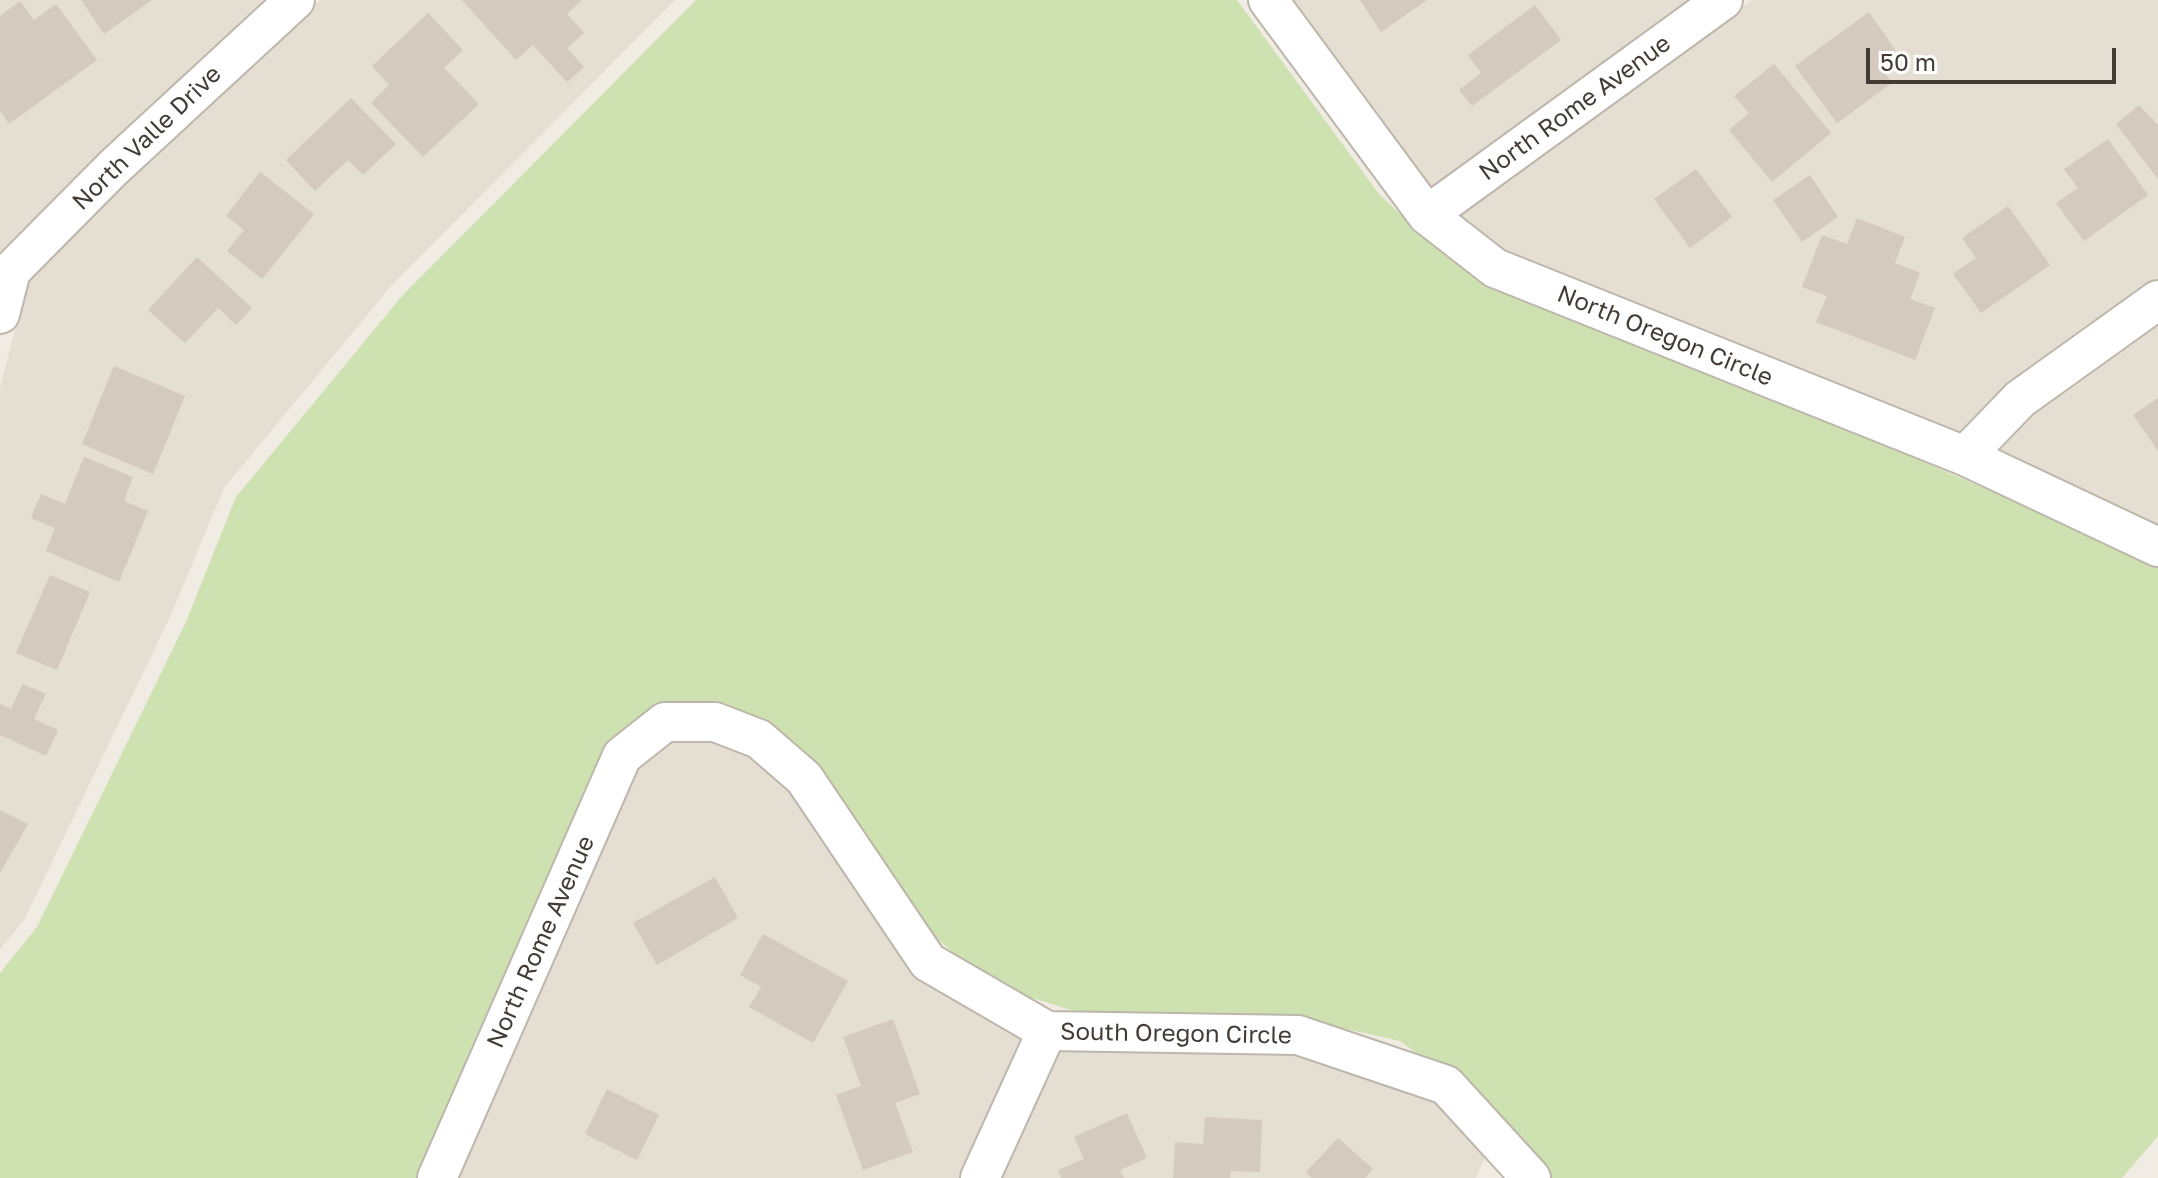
<!DOCTYPE html>
<style>
body{margin:0}
#map{position:relative;width:2158px;height:1178px;overflow:hidden;background:#f0ece4;font-family:"Golos Text",sans-serif}
canvas{display:block}
.scale{position:absolute;left:1866px;top:48px;width:250px;height:36px;box-sizing:border-box;border:4px solid #423c35;border-top:0;padding-left:10px;font-size:24px;line-height:28px;white-space:nowrap;color:#423c35;-webkit-text-stroke:6px #fff;paint-order:stroke}
</style>
<div id="map">
<canvas width="2158" height="1178"></canvas>
<div class="scale">50 m</div>
</div>
<script>
const g = document.querySelector('canvas').getContext('2d');
g.lineJoin = 'round';
function fillPath(path, color) { g.fillStyle = color; g.fill(path, 'evenodd'); }
function strokePath(path, color, width, dash) { g.strokeStyle = color; g.lineWidth = width; g.lineCap = dash ? 'butt' : 'round'; g.setLineDash(dash || []); g.stroke(path); }
function drawText(font, color, halo, rows, align = 'center') {
  g.font = font + ' "Golos Text",sans-serif'; g.lineWidth = 6; g.setLineDash([]); g.textBaseline = 'middle'; g.strokeStyle = halo; g.fillStyle = color; for (const [text, x, y, turn = 0] of rows) {
    g.save(); g.translate(x, y); g.rotate((+turn || 0) * Math.PI / 180); g.textAlign = isNaN(turn) ? turn : align; if (halo) g.strokeText(text, 0, 0); g.fillText(text, 0, 0); g.restore();
  }
}
const residential = new Path2D(`
 M0 0H269L6 252 0 251Z
 M320 0H675L391 286 224 488 170 617 24 920 0 949V388L28 279 126 180Z
 M1292 0H1694L1432 190Z
 M1752 0H2158V278L2010 385 1962 434 1506 253 1457 214Z
 M2158 321V526L1995 449 2031 412Z
 M670 740H710L748 755 789 791 912 973 1024 1039 961 1178H457L637 766Z
 M1058 1049 1293 1053 1435 1101 1486 1155 1476 1178H1000Z`);
const green = new Path2D(`
 M696 0H1237L1379 194 1417 230 1800 408 2158 564V1136L2122 1178H1548L1467 1091 1400 1041 1302 1019 1081 1013 1029 997 984 978 920 925 749 719 629 731 423 1178H0V973L37 927 186 622 236 497 402 296Z`);
const building = new Path2D(`
 M81 0H152L104 34Z
 M462 0H582L567 14 584 33 567 48 584 67 567 82 533 45 516 60Z
 M1360 0H1427L1381 32Z
 M20 1 34 20 56 4 97 60 9 124 0 111V16Z
 M1535 5 1561 40 1472 106 1459 90 1481 73 1468 55Z
 M1869 12 1896 51 1878 64 1892 83 1837 123 1795 66Z
 M428 13 463 50 444 68 479 104 423 157 371 103 389 85 372 66Z
 M1774 64 1831 133 1772 182 1729 130 1749 113 1734 96Z
 M351 98 396 144 363 175 348 160 315 191 286 160Z
 M2139 105 2158 125V179L2116 124Z
 M2108 139 2148 195 2084 241 2056 203 2078 188 2064 169Z
 M1696 169 1732 217 1690 248 1654 199Z
 M260 172 314 214 262 279 227 251 244 230 226 216Z
 M1810 175 1838 217 1802 242 1773 200Z
 M2008 206 2050 265 1981 313 1953 274 1976 258 1962 238Z
 M1857 218 1905 237 1895 263 1920 273 1910 299 1935 308 1915 360 1816 322 1827 296 1802 287 1822 235 1847 244Z
 M197 257 252 308 236 325 218 308 185 343 148 310Z
 M114 366 185 396 153 474 82 444Z
 M2158 398V451L2133 415Z
 M84 457 133 477 124 501 148 511 119 582 46 551 55 528 31 518 41 494 65 504Z
 M50 575 90 592 57 670 16 653Z
 M23 684 46 694 34 719 58 730 46 756 0 735V704L11 709Z
 M0 810 28 824 0 873Z
 M715 877 738 918 657 965 633 923Z
 M763 934 848 981 813 1043 749 1007 761 987 740 975Z
 M893 1019 920 1094 895 1103 913 1152 863 1170 836 1095 861 1086 843 1037Z
 M607 1089 659 1115 637 1160 585 1134Z
 M1127 1113 1147 1158 1120 1170 1124 1178H1061L1058 1170 1084 1159 1074 1137Z
 M1205 1117 1262 1120 1260 1172 1231 1171 1230 1178H1173L1175 1142 1203 1144Z
 M1338 1138 1373 1169 1365 1178H1312L1306 1172Z`);
const minor = new Path2D(`
 M1268 0 1427 215 1495 268 1965 456 2158 547
 M1427 215 1723 0
 M0 276 11 271 113 168 295 0
 M0 314 11 271
 M1965 456 2020 399 2158 300
 M437 1178 622 756 665 722H715L759 739 804 778 928 962 1047 1031 1298 1035 1446 1085 1531 1178
 M980 1178 1047 1031`);
const streetNames = [
 ["North Rome Avenue",1575,108,-36],
 ["North Valle Drive",147,138,-44],
 ["North Oregon Circle",1665,336,22],
 ["North Rome Avenue",541,942,-66],
 ["South Oregon Circle",1176,1034,1]
];
fillPath(residential, '#e4ded3');
fillPath(green, '#cde1b1');
fillPath(building, '#d4cabe');
strokePath(minor, '#bdb6ab', 42);
strokePath(minor, '#fff', 38);
drawText('24px', '#423c35', '#fff', streetNames);
</script>
